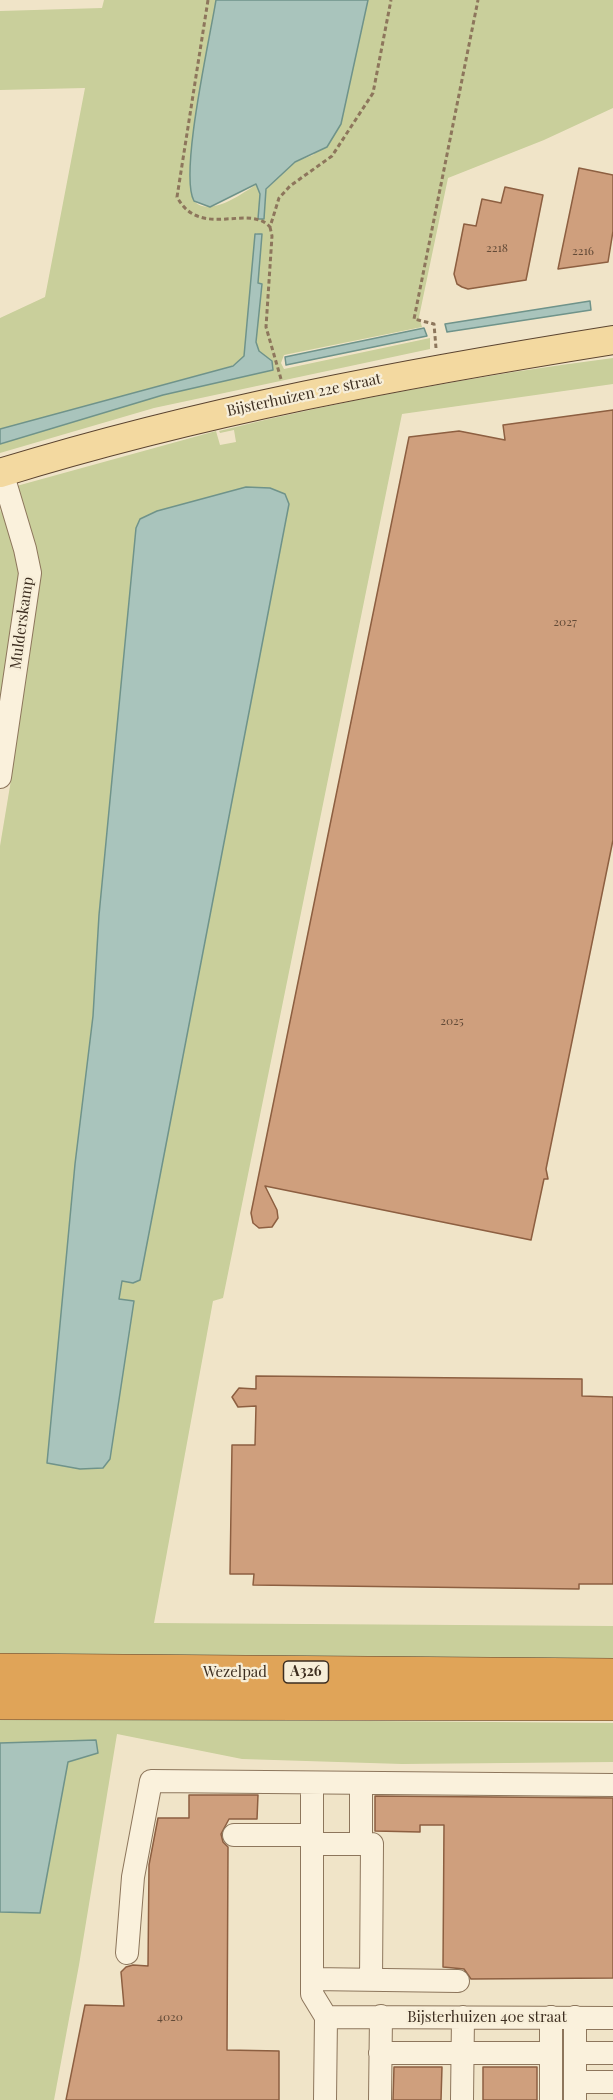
<!DOCTYPE html>
<style>
body{margin:0}
canvas{display:block;background:#f0e4c8}
</style>
<canvas width="613" height="2100"></canvas>
<script>
const g = document.querySelector('canvas').getContext('2d');
g.lineJoin = 'round';
function fillPath(path, color) { g.fillStyle = color; g.fill(path, 'evenodd'); }
function strokePath(path, color, width, dash) { g.strokeStyle = color; g.lineWidth = width; g.lineCap = dash ? 'butt' : 'round'; g.setLineDash(dash || []); g.stroke(path); }
function drawText(font, color, halo, rows, align = 'center') {
  g.font = font + ' "Playfair Display",serif'; g.lineWidth = 4.5; g.setLineDash([]); g.textBaseline = 'middle'; g.strokeStyle = halo; g.fillStyle = color; for (const [text, x, y, turn = 0] of rows) {
    g.save(); g.translate(x, y); g.rotate((+turn || 0) * Math.PI / 180); g.textAlign = isNaN(turn) ? turn : align; if (halo) g.strokeText(text, 0, 0); g.fillText(text, 0, 0); g.restore();
  }
}
const green = new Path2D(`
 M104 0H216C211 30 178 186 195 202 211 217 243 193 257 184L260 194 258 219 264 218 266 190 295 162 313 155 341 124 368 0H613V108L544 140 448 178 419 317 422 327 284 355 281 363 284 369 430 338V349L154 408 0 453V444L163 395 273 370 272 361 259 351 256 342 262 284 258 283 262 235 256 233 244 356 232 366 0 429V318L45 297 85 88 0 90V11L102 8Z
 M613 358V384L402 414 223 1298 213 1301 154 1623 613 1626V1660L0 1655V846L11 780 34 582 13 487 216 431 220 445 236 442 234 430 220 433 219 431C349 399 480 375 613 358ZM289 504 140 1280 133 1283 122 1280 119 1299 134 1301 126 1347 80 1469 48 1463 75 1164 93 1016 99 914 136 528Z
 M3 493 24 560 0 745V513Z
 M0 1718 613 1723V1762L402 1764 242 1759 117 1734 79 1965 54 2100H0V1912L40 1913 68 1762 98 1753 95 1740 0 1743Z`);
const water = new Path2D(`
 M216 0H368L341 124 327 147 295 162 266 189 264 219H258L260 194 256 184 210 207 194 201C179 174 210 38 216 0Z
 M255 234H262L258 283 262 284 256 342 259 351 272 361 273 370 163 395 0 444V429L233 366 244 356Z
 M590 301 591 310 447 332 445 324Z
 M424 328 427 336 286 365 285 357Z
 M246 487 270 488 285 494 289 504 140 1280 133 1283 122 1281 119 1299 134 1301 110 1459 103 1468 80 1469 47 1463 75 1164 93 1016 99 915 136 528 140 519 157 511Z
 M96 1740 98 1753 68 1762 40 1913 0 1912V1743Z`);
const building = new Path2D(`
 M579 168 613 175V231L608 262 558 269Z
 M505 187 543 195 526 280 468 289 462 287 457 284 454 274 464 224 476 226 482 199 501 203Z
 M613 410V840L546 1169 548 1179H544L531 1240 265 1186 277 1210 278 1218 272 1227 259 1228 253 1223 251 1213 409 437 459 431 505 440 503 425Z
 M256 1376 582 1379V1396L613 1397V1584H579V1589L253 1585 254 1574H230L232 1445H255L256 1406 238 1407 232 1397 239 1388 256 1389Z
 M189 1795H258L257 1819H229L221 1834 223 1842 228 1847 227 2050 279 2051V2100H66L85 2005 124 2006 121 1972 126 1967 133 1965 148 1966 149 1865 158 1818H189Z
 M375 1796 613 1798V1978L471 1979 464 1969 443 1967 444 1825H420V1832L375 1831Z
 M394 2067H442L441 2100H393Z
 M483 2067H537V2100H483Z`);
const path = new Path2D(`
 M208 0 177 197C200 240 249 203 270 227L279 198 290 186 332 156 373 93 391 0
 M270 227 272 236 266 327 281 379
 M436 348 434 324 414 319 478 0`);
const minor = new Path2D(`
 M0 777 30 573 25 549 2 472
 M312 1783V1994L326 2017 325 2100
 M234 1835H312
 M312 1844H372L371 1980
 M361 1844V1785
 M127 1953 133 1877 151 1781 613 1785
 M312 1979 458 1981
 M326 2017 613 2018
 M380 2053H551
 M575 2053H613
 M575 2082H613
 M380 2100 381 2016
 M462 2100 463 2017
 M551 2100V2017
 M575 2100V2017`);
const major = new Path2D(`
 M0 473C201 411 406 373 613 340`);
const highway = new Path2D(`
 M0 1670 613 1675
 M0 1703 613 1704`);
const numberNames = [
 ["2218",497,248],
 ["2216",583,251],
 ["2027",565,622],
 ["2025",452,1021],
 ["4020",170,2017]
];
const shields = [
 [306,1672,45]
];
const shieldNames = [
 ["A326",306,1672]
];
const streetNames = [
 ["Bijsterhuizen 22e straat",304,395,-12],
 ["Mulderskamp",22,623,-82],
 ["Wezelpad",235,1672],
 ["Bijsterhuizen 40e straat",487,2017]
];
fillPath(green, '#c9cf9b');
fillPath(water, '#a9c4bc');
strokePath(water, '#6f938a', 1.5);
fillPath(building, '#cf9f7d');
strokePath(building, '#8d5f41', 1.5);
strokePath(minor, '#8d765c', 24);
strokePath(major, '#5b4430', 30);
strokePath(highway, '#5b4430', 34);
strokePath(path, '#8d765c', 3, [4.5, 3]);
strokePath(minor, '#faf1dc', 22);
strokePath(major, '#f3d9a0', 28);
strokePath(highway, '#e0a458', 33);
drawText('12px', '#624a37', null, numberNames);
for (const [x, y, w] of shields) { const box = new Path2D(); box.roundRect(x - w / 2, y - 11, w, 22, 4.5); g.fillStyle = '#f7eed8'; g.fill(box); strokePath(box, '#3d2e20', 1.5); }
drawText('bold 14px', '#3d2e20', null, shieldNames);
drawText('15px', '#3d2e20', '#f7eed8', streetNames);
</script>
